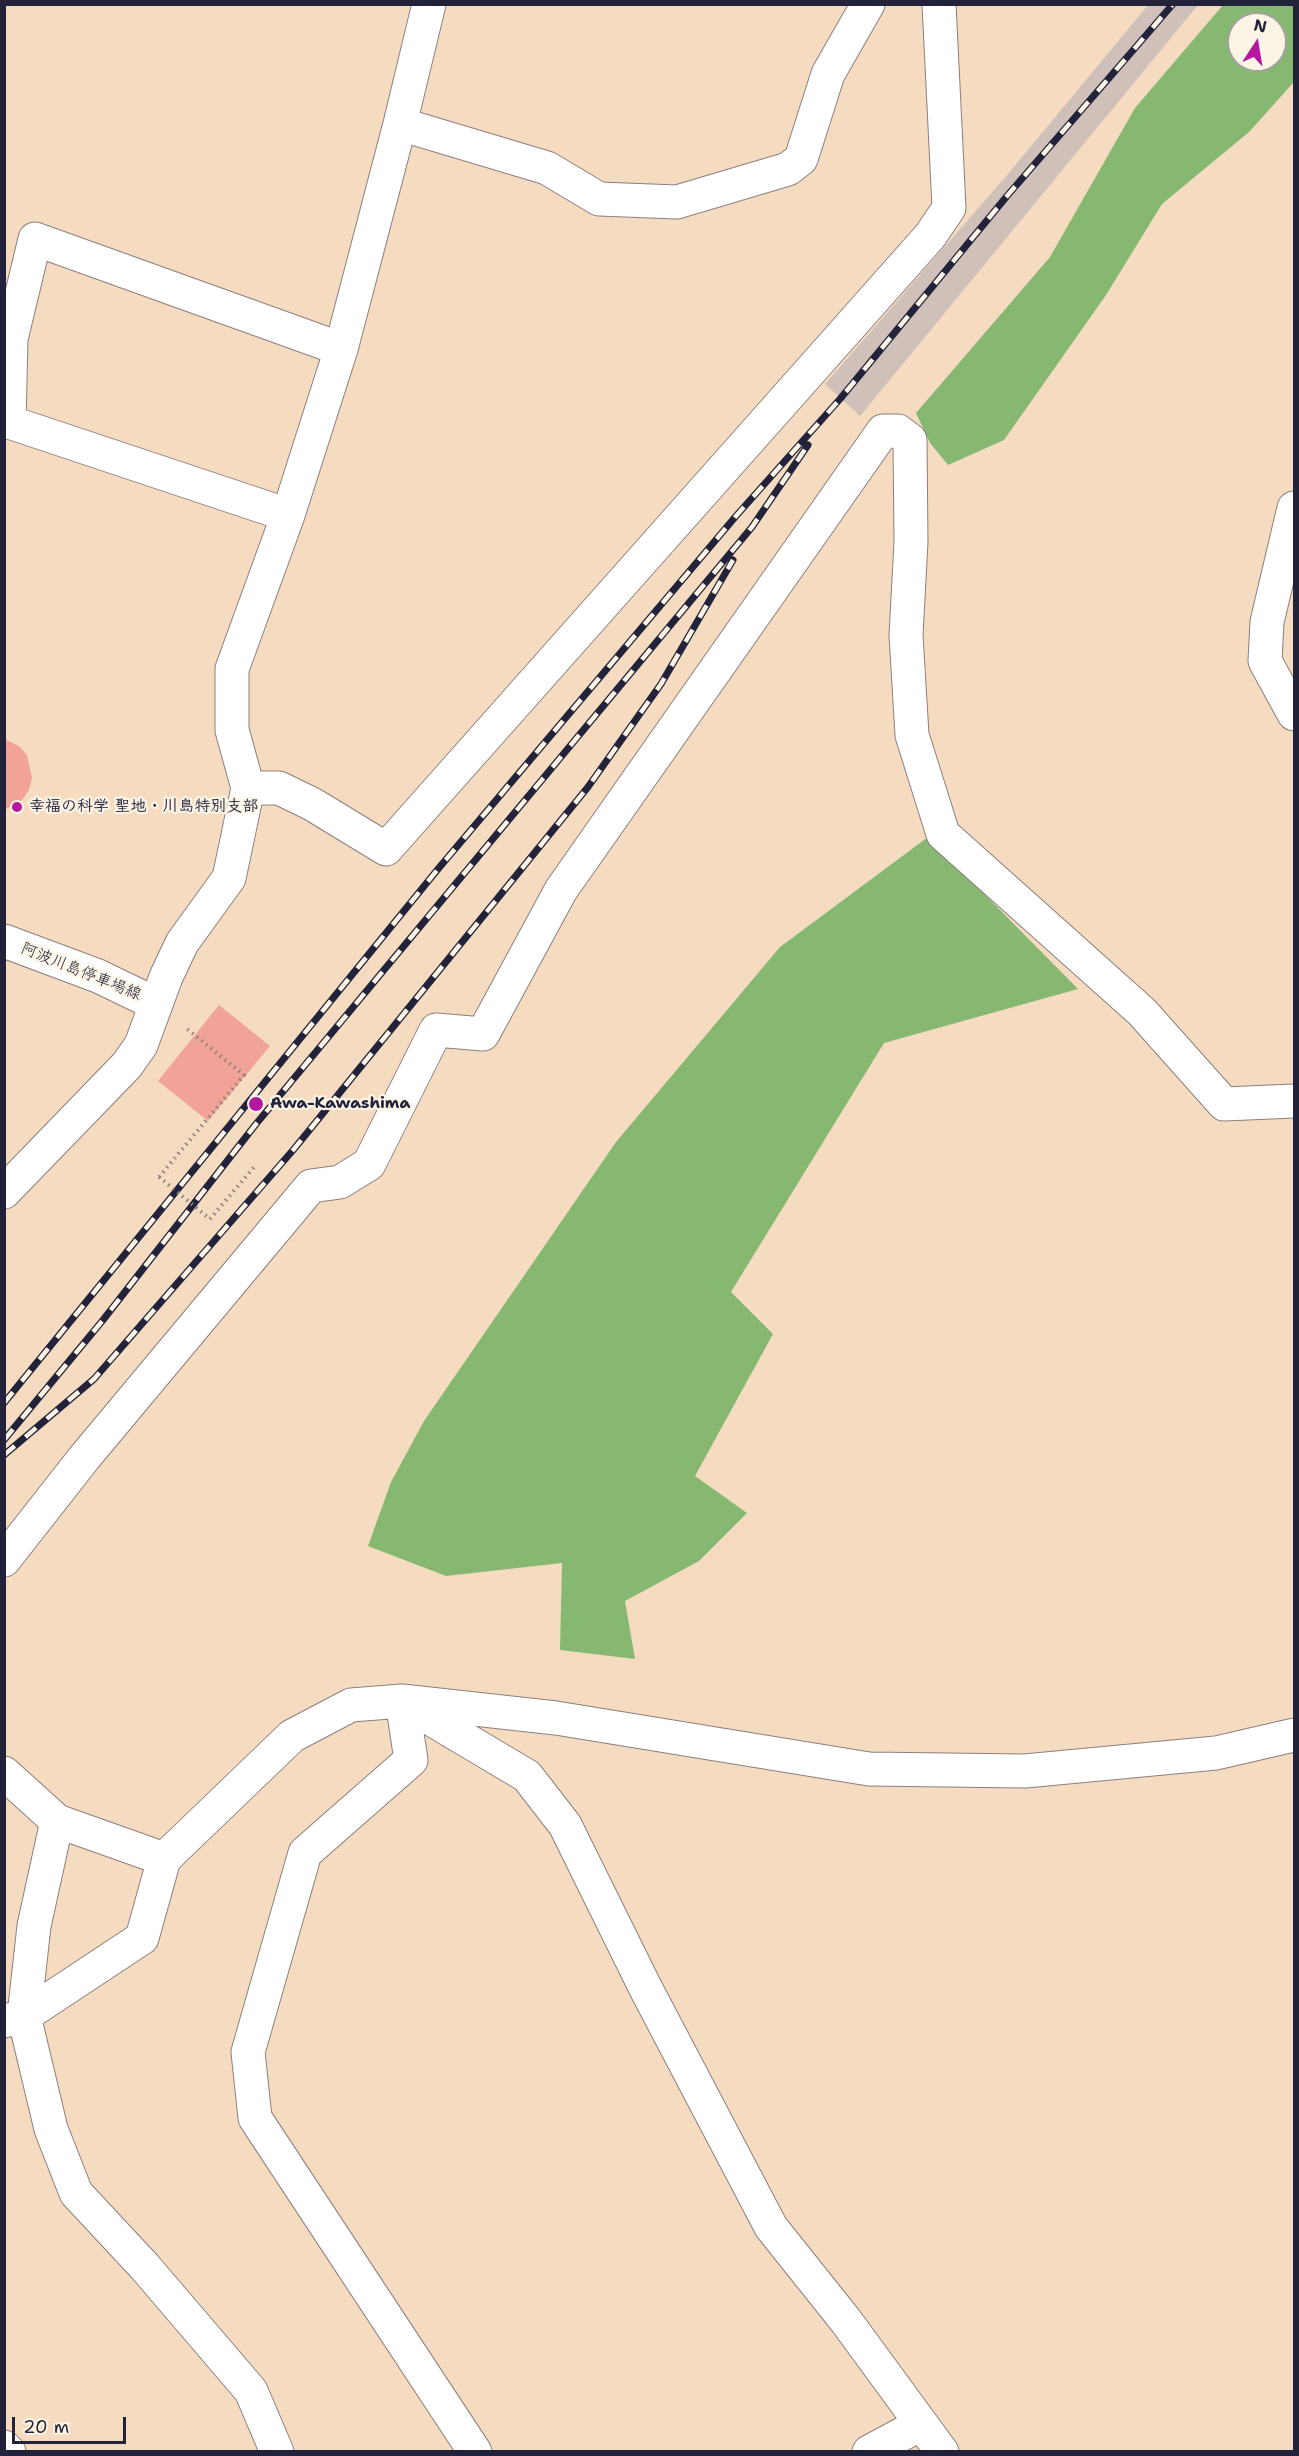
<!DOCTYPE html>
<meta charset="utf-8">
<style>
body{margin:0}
#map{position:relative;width:1299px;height:2456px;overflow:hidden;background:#f5dcc0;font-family:"Shantell Sans",sans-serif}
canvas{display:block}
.frame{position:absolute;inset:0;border:6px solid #22223b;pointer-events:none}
.north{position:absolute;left:1227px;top:12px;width:60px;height:60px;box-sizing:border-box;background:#fcf5e5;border:2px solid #a5a1a1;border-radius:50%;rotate:12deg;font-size:16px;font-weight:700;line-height:24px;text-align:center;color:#22223b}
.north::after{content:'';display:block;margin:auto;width:21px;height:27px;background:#b5179e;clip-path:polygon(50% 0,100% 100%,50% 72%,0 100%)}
.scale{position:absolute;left:12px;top:2417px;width:114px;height:27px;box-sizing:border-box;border:3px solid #22223b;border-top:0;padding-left:8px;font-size:18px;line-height:21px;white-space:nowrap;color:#22223b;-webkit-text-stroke:4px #fcf5e5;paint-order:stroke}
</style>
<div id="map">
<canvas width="1299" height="2456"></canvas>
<div class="frame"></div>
<div class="north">N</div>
<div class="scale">20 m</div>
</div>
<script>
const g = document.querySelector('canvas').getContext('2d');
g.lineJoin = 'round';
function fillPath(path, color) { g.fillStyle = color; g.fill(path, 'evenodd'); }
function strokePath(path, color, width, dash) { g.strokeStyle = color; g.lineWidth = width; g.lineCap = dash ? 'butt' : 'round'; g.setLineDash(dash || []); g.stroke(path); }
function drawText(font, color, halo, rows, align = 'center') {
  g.font = font + ' "Shantell Sans","Klee One",sans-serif'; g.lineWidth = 4.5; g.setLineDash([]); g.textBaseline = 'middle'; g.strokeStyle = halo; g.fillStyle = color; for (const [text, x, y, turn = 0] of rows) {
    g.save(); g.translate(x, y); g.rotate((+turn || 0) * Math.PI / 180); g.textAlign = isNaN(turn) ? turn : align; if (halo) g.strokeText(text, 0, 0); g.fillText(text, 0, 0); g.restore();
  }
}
const industrial = new Path2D(`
 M1148 5H1198L860 416 825 384 1008 174Z`);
const forest = new Path2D(`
 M1223 5H1294V82L1249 132 1162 204 1106 295 1004 440 948 465 930 443 916 413 1050 257 1135 108ZM1239 24H1275V60H1239Z
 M928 837 1078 989 884 1043 731 1292 773 1334 695 1476 747 1513 699 1561 625 1601 635 1659 560 1650 562 1563 446 1576 368 1546 391 1482 424 1421 616 1142 780 947Z`);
const building = new Path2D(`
 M4 739 19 746 27 755 32 778 29 790 22 800 4 810Z
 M219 1005 270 1046 208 1121 158 1081Z`);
const path = new Path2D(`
 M159 1177 244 1075 186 1028
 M210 1219 255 1166`);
const minor = new Path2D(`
 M400 124 547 168 599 199 677 202 788 169 801 159 828 74 868 4
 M1294 508 1267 622 1265 661 1294 714
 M288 515 9 422 11 339 35 239 341 349
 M248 788H279L312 804 386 849 930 236 949 208 939 4
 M4 1192 127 1065 141 1045 166 977 182 943 229 878 248 788 232 730V669L288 515 341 349 400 124 429 4
 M4 1560 84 1458 311 1186 340 1182 369 1164 436 1030 483 1034 561 890 883 431H898L910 440 911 542 906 635 912 735 943 834 1142 1012 1224 1104 1294 1101
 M402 1701 411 1760 305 1853 248 2052 255 2118 475 2452
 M411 1707 527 1776 565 1825 645 1987 771 2227 846 2321 942 2452
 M4 1773 57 1821 164 1859
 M57 1821 34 1926 24 2016 51 2129 76 2193 145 2267 251 2391 277 2452
 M4 2021 24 2016 142 1938 164 1859 292 1736 351 1705 402 1701 556 1718 869 1769 1025 1771 1216 1753 1294 1735
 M4 2447 9 2452
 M869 2452 921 2424`);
const major = new Path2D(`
 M4 941 98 976 156 1004`);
const rail = new Path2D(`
 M4 1403 438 869 736 516 840 399 1007 196 1173 4
 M4 1440 103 1320 256 1124 752 527 808 445
 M4 1455 94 1379 294 1149 588 787 661 684 733 560`);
const pathBridge = new Path2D(`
 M159 1177 210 1219`);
const markers = [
 [17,807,6,"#b5179e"],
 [256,1104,8,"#b5179e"]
];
const poiNames = [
 ["幸福の科学 聖地・川島特別支部",29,807],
 ["Awa-Kawashima",270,1104]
];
const streetNames = [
 ["阿波川島停車場線",81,972,22]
];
fillPath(industrial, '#cfc1ba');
fillPath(forest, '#87b872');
fillPath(building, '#f1a398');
strokePath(minor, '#8c7f7e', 35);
strokePath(major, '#8c7f7e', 35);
strokePath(path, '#8c7f7e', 4, [1.5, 4.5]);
strokePath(minor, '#fff', 33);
strokePath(major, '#fff', 33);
strokePath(rail, '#22223b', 7);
strokePath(rail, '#fcf5e5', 4.5, [14]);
strokePath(pathBridge, '#8c7f7e', 4, [1.5, 4.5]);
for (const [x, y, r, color] of markers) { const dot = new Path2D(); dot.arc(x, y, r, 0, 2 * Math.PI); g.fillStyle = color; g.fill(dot); strokePath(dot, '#fcf5e5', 2); }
drawText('bold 16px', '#22223b', '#fcf5e5', poiNames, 'left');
drawText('16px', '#22223b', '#fcf5e5', streetNames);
</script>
